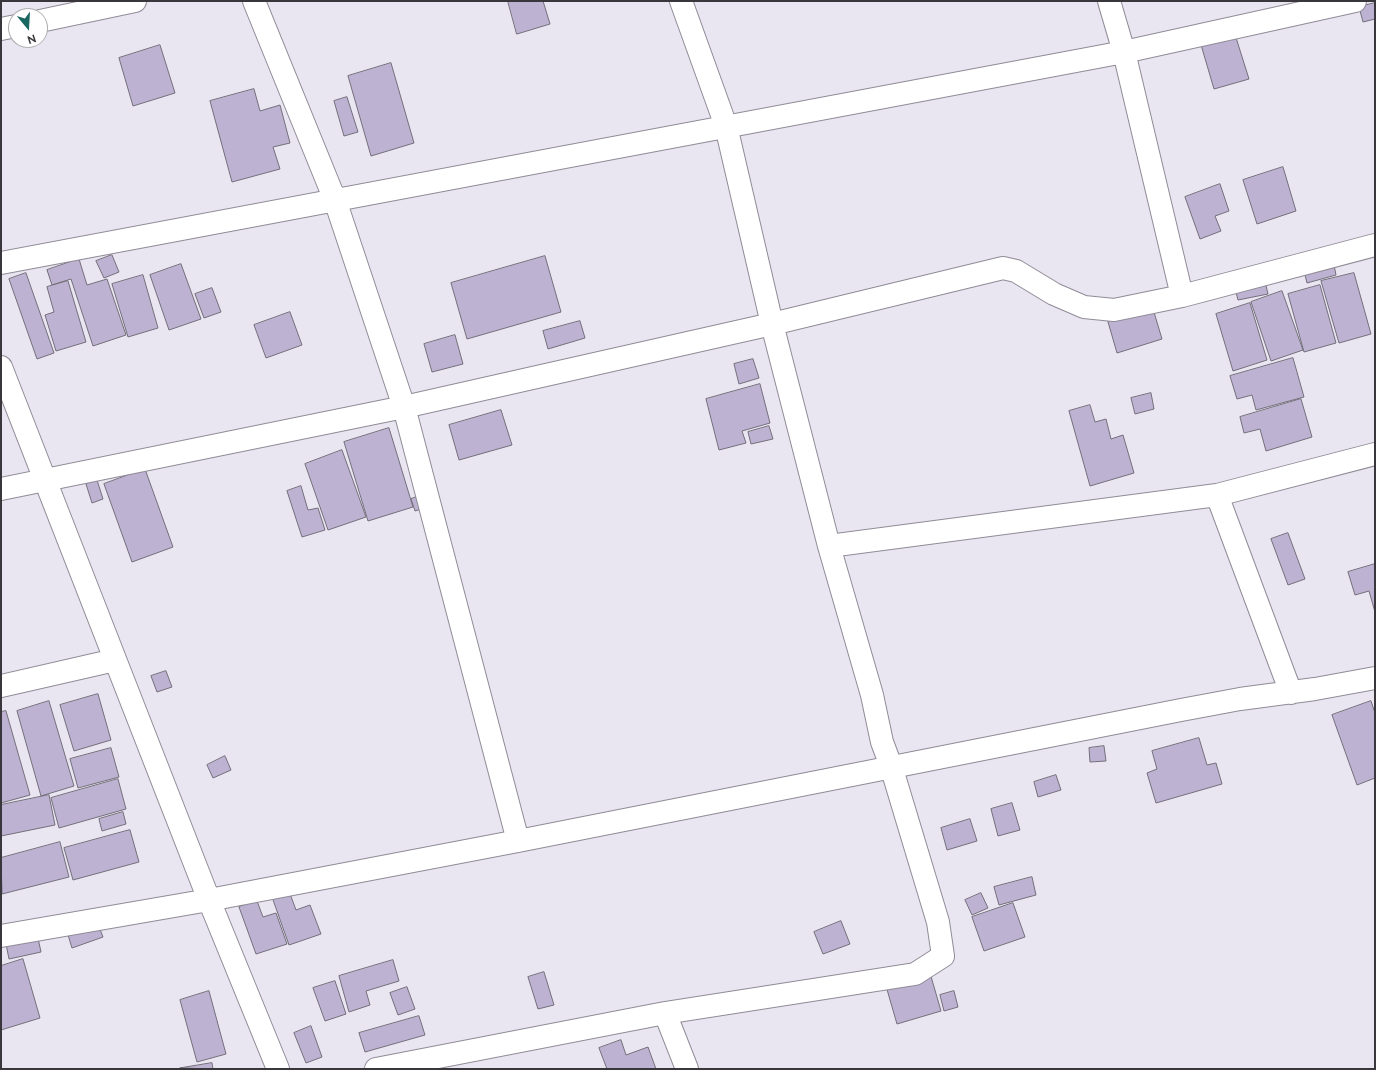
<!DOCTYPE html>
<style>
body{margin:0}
#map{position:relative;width:1376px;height:1070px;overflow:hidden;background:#e9e5f1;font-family:Raleway,sans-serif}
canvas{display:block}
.frame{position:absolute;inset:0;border:2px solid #39373c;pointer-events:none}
.north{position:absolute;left:8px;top:8px;width:40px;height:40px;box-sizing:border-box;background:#fff;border:1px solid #b0afb1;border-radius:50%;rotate:162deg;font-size:11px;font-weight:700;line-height:16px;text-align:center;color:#39373c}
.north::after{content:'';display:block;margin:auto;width:14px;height:18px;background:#1a6762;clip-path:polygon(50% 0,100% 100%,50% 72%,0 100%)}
</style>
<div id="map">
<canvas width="1376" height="1070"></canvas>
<div class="frame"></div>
<div class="north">N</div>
</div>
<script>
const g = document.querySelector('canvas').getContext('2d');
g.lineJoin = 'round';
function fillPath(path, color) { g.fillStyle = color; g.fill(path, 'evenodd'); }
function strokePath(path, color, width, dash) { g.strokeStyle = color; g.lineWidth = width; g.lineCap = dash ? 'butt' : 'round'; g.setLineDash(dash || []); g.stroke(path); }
const building = new Path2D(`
 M508 1H543L550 24 517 34Z
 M1375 3V19L1363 22 1359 7Z
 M1233 28 1249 79 1214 89 1199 38Z
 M160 45 175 93 133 106 119 58Z
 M391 63 414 143 371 156 348 76Z
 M254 89 260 111 280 105 290 143 273 147 280 169 232 182 210 101Z
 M347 97 358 132 344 136 334 101Z
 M1283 167 1296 211 1257 224 1243 180Z
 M1220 184 1229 211 1215 216 1221 231 1200 239 1185 197Z
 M112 255 119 272 104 278 96 261Z
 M1332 255 1336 275 1307 283 1302 263Z
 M545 256 561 312 467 339 451 283Z
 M79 259 87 285 107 279 126 335 93 346 71 279 52 285 47 270Z
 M181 264 201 319 169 330 150 275Z
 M26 273 54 353 37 359 9 279Z
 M1263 273 1268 294 1238 300 1233 280Z
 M1354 273 1371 334 1339 343 1321 281Z
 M143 275 158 328 128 337 112 284Z
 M68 281 86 342 56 351 45 315 54 312 47 287Z
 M1320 285 1336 343 1304 352 1288 294Z
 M212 288 221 312 204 318 195 294Z
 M1282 291 1303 350 1271 361 1251 302Z
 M1151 302 1162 339 1117 353 1106 315Z
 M1250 303 1267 360 1233 371 1216 314Z
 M290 312 302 345 266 358 254 325Z
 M580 321 585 338 548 349 543 331Z
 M455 335 463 364 432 372 424 344Z
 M1293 358 1304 397 1256 410 1252 395 1237 399 1230 376Z
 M753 359 759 378 739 384 734 364Z
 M760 384 770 423 742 431 746 443 719 450 706 399Z
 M1151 393 1154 409 1135 414 1131 398Z
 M1301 399 1312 437 1266 451 1260 429 1244 433 1240 417Z
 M1090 405 1095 422 1106 419 1111 439 1123 435 1134 473 1090 486 1069 411Z
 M501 410 512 445 459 460 449 425Z
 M769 426 773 439 751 444 748 432Z
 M389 428 413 507 368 521 344 442Z
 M342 450 366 517 328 530 305 464Z
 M145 469 173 547 132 562 104 484Z
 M97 480 103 499 92 503 86 484Z
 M301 486 308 510 318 508 325 530 302 537 287 491Z
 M431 492 435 505 415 511 411 499Z
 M1288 533 1305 579 1288 585 1271 539Z
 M1375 564V612L1369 591 1355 595 1348 572Z
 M166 671 172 687 157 692 151 676Z
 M98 694 111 740 74 751 60 705Z
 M49 701 74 786 41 796 17 711Z
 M1371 701 1375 713V778L1357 785 1332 715Z
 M6 711 30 795 1 803V712Z
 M1199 738 1207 765 1216 763 1222 784 1156 803 1147 773 1157 769 1152 751Z
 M1104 746 1106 761 1090 762 1089 748Z
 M111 748 119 777 78 788 70 759Z
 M225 756 231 770 213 778 207 765Z
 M1056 775 1061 790 1038 797 1034 782Z
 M118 779 126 809 59 828 51 798Z
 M49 795 55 825 1 836V805Z
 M1012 803 1020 830 998 836 991 809Z
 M123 812 126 824 102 831 99 819Z
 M970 819 977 841 947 850 941 828Z
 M130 830 139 862 73 880 64 848Z
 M60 842 69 877 2 894 1 858Z
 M1032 877 1036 895 999 905 994 887Z
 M289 891 296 910 310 905 321 934 289 945 272 897Z
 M981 893 988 908 972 915 965 900Z
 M257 901 263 917 276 913 287 944 256 954 239 907Z
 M1013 903 1025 937 984 951 972 917Z
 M841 921 850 944 823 954 814 932Z
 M98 924 103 937 72 948 68 935Z
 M38 938 41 952 9 959 6 944Z
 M23 959 40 1018 1 1030V966Z
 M393 960 399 981 366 991 370 1005 349 1012 339 976Z
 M544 972 554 1005 538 1009 528 977Z
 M930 973 941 1011 897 1024 886 986Z
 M335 981 346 1014 325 1021 313 988Z
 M407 987 415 1009 398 1015 390 993Z
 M209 991 226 1054 197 1062 180 1000Z
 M954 991 958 1007 944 1011 940 995Z
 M419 1016 425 1035 365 1052 359 1033Z
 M311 1026 322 1057 306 1063 294 1033Z
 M621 1040 626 1055 648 1047 656 1069H607L599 1048Z
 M212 1063 213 1069 180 1068Z`);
const minor = new Path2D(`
 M254 1 335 200 404 407 518 841
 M1109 1 1124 52 1182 296
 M40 21 135 1
 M1 29 16 26
 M1 263 1124 52 1355 1
 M1 367 209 900 278 1069
 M1 489 404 407 772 324 1003 268 1016 271 1054 294 1084 307 1114 310 1182 296 1375 245
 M1217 495 1291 693
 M829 546 1217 495 1375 454
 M1 686 115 660
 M1 936 209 900 518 841 1181 710 1240 699 1315 689 1375 678
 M665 1013 687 1069
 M376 1069 665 1013 915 974 943 956 938 922 891 766 882 742 872 695 829 546 772 324 726 126 681 1`);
fillPath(building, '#beb2d3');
strokePath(building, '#736f7a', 1);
strokePath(minor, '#908c97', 24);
strokePath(minor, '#fff', 22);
</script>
